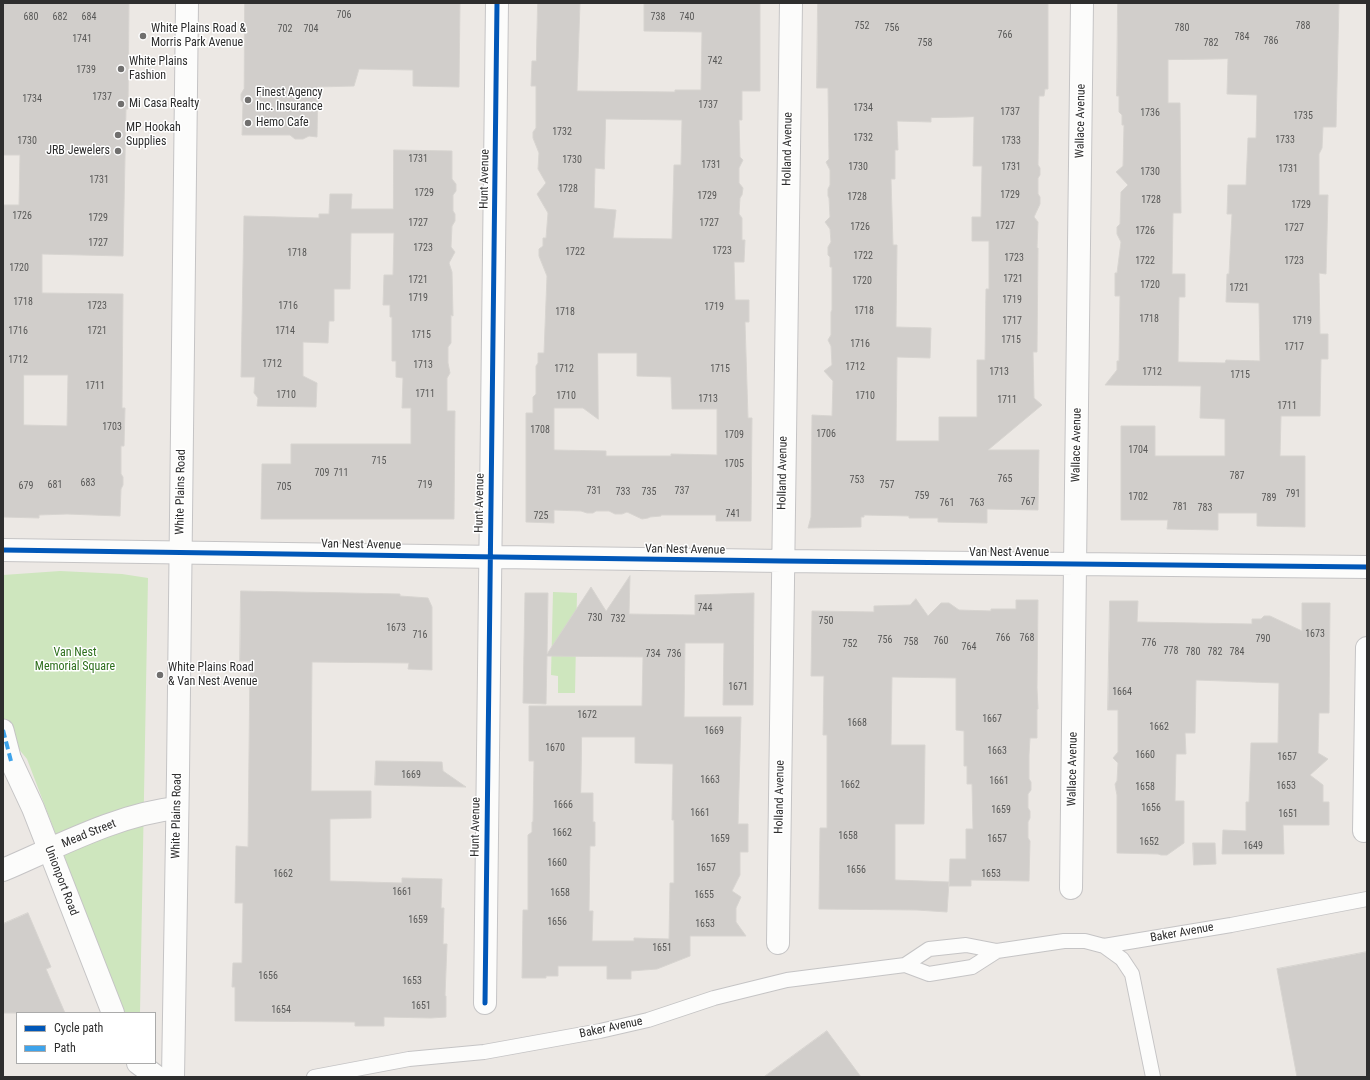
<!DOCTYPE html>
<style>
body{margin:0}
#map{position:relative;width:1370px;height:1080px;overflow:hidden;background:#ece8e4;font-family:"Roboto Condensed",sans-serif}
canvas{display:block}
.frame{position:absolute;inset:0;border:4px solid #2e2e2e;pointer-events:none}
.legend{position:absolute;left:16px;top:1012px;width:140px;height:52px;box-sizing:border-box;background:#fff;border:1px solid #ababab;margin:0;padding:5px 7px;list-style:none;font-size:12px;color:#2e2e2e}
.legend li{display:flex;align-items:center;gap:8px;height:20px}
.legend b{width:20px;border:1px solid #ababab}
</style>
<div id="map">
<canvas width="1370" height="1080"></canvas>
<div class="frame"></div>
<ul class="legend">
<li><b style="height:5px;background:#0057b8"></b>Cycle path</li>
<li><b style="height:5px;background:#3ea3eb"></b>Path</li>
</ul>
</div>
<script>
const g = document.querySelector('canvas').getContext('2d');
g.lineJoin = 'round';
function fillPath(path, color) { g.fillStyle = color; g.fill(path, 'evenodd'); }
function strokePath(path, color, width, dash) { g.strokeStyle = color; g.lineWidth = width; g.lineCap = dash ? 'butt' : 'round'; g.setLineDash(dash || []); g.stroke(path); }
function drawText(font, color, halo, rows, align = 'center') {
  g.font = font + ' "Roboto Condensed",sans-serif'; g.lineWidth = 3; g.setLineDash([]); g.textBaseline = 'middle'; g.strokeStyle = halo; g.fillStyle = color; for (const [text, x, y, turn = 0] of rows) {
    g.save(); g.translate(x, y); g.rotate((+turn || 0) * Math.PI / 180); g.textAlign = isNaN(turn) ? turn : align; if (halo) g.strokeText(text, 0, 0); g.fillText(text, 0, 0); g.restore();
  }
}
const green = new Path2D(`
 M60 571 122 574 148 578 140 1013H124L27 759 3 730V575Z
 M553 592 577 593 575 693H558V676L551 675Z`);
const building = new Path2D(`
 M3 3H129L128 109H126L123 256 42 254V293L123 294 122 408H125L124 446H121V474L123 477V485L121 489 120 516 67 514 39 515V518L3 517V205H19L20 155H3ZM24 375H68L67 426 24 425Z
 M245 3H460L459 87 413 86V70L359 69 354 86 318 87 317 137 309 136 303 139H295L290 135H242L243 103 241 100V94L244 89Z
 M538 3H580L577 91 675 92V90H701L702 32 644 31V3H760V91H742V120H739L740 157 743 160 739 168V183L743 188 742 195 740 198 739 214 742 218V240H745L744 262H734L735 300H749V322H745L748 418H752L751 521H716V515H661V516L650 517 648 518 642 519 627 512 622 514H615L609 511H596L593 513H587L581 511 554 510V523L526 522V413H533V397L536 394V366L538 363V353H544L547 276 539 256V249L543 246V238H546L548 213 537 194 546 183 538 169 539 153 533 138V132L536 128V86H531L532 61H536ZM606 119 682 120 681 165H674L672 239 613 238 616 210 594 208 595 168 604 169ZM598 353H637V376L671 377 672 409H717V455L671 454V456H606V451L554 450V408H583L598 419Z
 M818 3H1048V89H1045L1044 96H1039L1038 165 1040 168V175L1038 178V194L1040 197V204L1034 217 1038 222 1037 248H1038L1037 352H1033L1034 398 1042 405 988 450H1039L1038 510 987 509V523L938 522V518H909V516L864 515V517H861V527L808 528 811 517 812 415 832 416 833 381 824 371 832 365 831 346 828 340 831 335V312L832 310V267H830V257L828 255V247L831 242 830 229 825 222 830 217 829 198 828 196V189L830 185V170L826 162 829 159 828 88H817ZM974 117 973 166H982L981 217H972V241H989V289H986L985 360H977V417H939V441H896L897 357 930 358 931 328 896 327 897 245H893L891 179H895V150H898L897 121 931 122V118Z
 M1118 3H1339L1336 127H1323L1322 148 1319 154V195H1328L1326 274 1319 273 1320 334H1328V359H1321L1320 416H1281L1280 456H1305V527L1257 526V513H1218V530L1167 529 1168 520H1121V426H1155V456H1225V419L1200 418 1201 386 1105 385 1117 370V361H1119L1120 296H1115V273H1117L1121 242 1117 234V227L1120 224 1121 192 1128 185 1116 172 1123 166 1124 125H1122V115L1119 112V96H1117ZM1228 59 1227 94 1257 95 1256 138H1248L1246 185H1228L1227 214H1232L1229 274H1227L1226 302 1259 303 1260 361 1226 360 1225 363 1178 362 1179 297H1185V274H1172L1173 213H1181L1180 103H1168V60Z
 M394 150 452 151V179L456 184V191L453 195V211L455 214V221L452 226 451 247 455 252 449 263 452 272 453 316 451 315V343L448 347V363L450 373 447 378V411H455L454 519H261L262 464H291V444H411V408H402L403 378 396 377V361H392V317H390V305H383L384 275H393L394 233H351L350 289H334V321H329L328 343 303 342V376L317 383 316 407 257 406 258 398 254 393 255 377H241L244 216 319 218V214H329L330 194H352L351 209H393Z
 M630 576 629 614 695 615V595L754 593 753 705H723L724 643H685L684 717H741L738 824H748V852H740V875L732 891 741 897 736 908V922L746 936H690V956L657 969 631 971V979H607V966H558V976H546V978H522L523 910H528V835L532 832V822H533L534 761H529V706H642L643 657 547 656 546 704 523 703 525 593H548L547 654 591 587 606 611ZM582 737H635V763L673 764 672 820H674V883H670L669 939 634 938V941H592L593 911H589L590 846H595V822H593V793H581Z
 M241 591 400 594V596L428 598 432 607V670L408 669 409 663 312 662 311 791H371V818L330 819V881L402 883V878L442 879 441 908H444L443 944H447L445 996H446V1017L431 1018 384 1017V1026H355V1022L235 1021V987H232L233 963H242L243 903H235L236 846 248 847 250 661H240Z
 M916 599 928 616 941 603H949L959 610 991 611V609H1016V600H1038L1037 688 1038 709H1037V738H1030L1029 755V779L1031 782V790L1028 794V808L1030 811V818L1028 822V838L1030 841 1029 881 971 880V886H949L950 859H966V829H973L972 784H967V766H964V731L956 730V678L892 677 891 745H925L924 824H895V880L949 882 947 912 917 910 819 909 820 828H827V735H823L824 676H811L812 611 874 612V606L910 605Z
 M1110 601H1138L1137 622 1252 624V619H1261L1264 616H1270L1302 631V603H1330L1329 713H1319L1318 753 1328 759 1310 775 1323 785V802H1329V825H1283L1284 854H1222L1223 830 1246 831V802H1249L1251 743H1278L1279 683 1196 680 1195 733H1185L1186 754H1176L1175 801H1184V843L1167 855H1161L1158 854 1117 853V795L1116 790 1115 784 1117 781 1118 763 1113 758 1118 752V710H1108Z
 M376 761 442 762 443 771 466 787 375 785Z
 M1193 843H1215L1216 864 1194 865Z
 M28 913 51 967 46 969 65 1013H3V924Z
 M1367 952V1077H1297L1277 969Z
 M827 1031 861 1077H764Z`);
const service = new Path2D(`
 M1104 946 1122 959 1132 974 1153 1077
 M905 965 929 974 972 967 997 951
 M314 1077 409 1059 484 1052 600 1031 648 1020 714 998 787 980 905 965 929 949 966 945 997 951 1064 941H1085L1104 946 1231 925 1367 899`);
const pedestrian = new Path2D(`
 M3 730 11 761`);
const minor = new Path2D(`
 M3 550 782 561 1367 567
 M3 751 11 761 33 808 113 1013
 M1364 831 1367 648
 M3 870C57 847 118 814 177 808
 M1071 888 1082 3
 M778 943 791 3
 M485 1003 497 3
 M138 1063 157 1077`);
const secondary = new Path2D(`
 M173 1077 178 774 187 3`);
const quiet = new Path2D(`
 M3 730 11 761`);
const cycleway = new Path2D(`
 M3 550 782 561 1367 567
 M485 1003 497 3`);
const markers = [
 [143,36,4,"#706f6e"],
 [121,69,4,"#706f6e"],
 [248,100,4,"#706f6e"],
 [121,104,4,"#706f6e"],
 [248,123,4,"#706f6e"],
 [118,135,4,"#706f6e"],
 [118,151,4,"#706f6e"],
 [160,675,4,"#706f6e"]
];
const numberNames = [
 ["706",344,15],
 ["680",31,17],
 ["682",60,17],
 ["684",89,17],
 ["738",658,17],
 ["740",687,17],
 ["752",862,26],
 ["788",1303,26],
 ["756",892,28],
 ["780",1182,28],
 ["702",285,29],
 ["704",311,29],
 ["766",1005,35],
 ["784",1242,37],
 ["1741",82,39],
 ["786",1271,41],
 ["758",925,43],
 ["782",1211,43],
 ["742",715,61],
 ["1739",86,70],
 ["1737",102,97],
 ["1734",32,99],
 ["1737",708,105],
 ["1734",863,108],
 ["1737",1010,112],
 ["1736",1150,113],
 ["1735",1303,116],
 ["1732",562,132],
 ["1732",863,138],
 ["1733",1285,140],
 ["1730",27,141],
 ["1733",1011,141],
 ["1731",418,159],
 ["1730",572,160],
 ["1731",711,165],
 ["1730",858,167],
 ["1731",1011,167],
 ["1731",1288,169],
 ["1730",1150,172],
 ["1731",99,180],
 ["1728",568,189],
 ["1729",424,193],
 ["1729",1010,195],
 ["1729",707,196],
 ["1728",857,197],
 ["1728",1151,200],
 ["1729",1301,205],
 ["1726",22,216],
 ["1729",98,218],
 ["1727",418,223],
 ["1727",709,223],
 ["1727",1005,226],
 ["1726",860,227],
 ["1727",1294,228],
 ["1726",1145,231],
 ["1727",98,243],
 ["1723",423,248],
 ["1723",722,251],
 ["1722",575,252],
 ["1718",297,253],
 ["1722",863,256],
 ["1723",1014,258],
 ["1722",1145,261],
 ["1723",1294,261],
 ["1720",19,268],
 ["1721",1013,279],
 ["1721",418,280],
 ["1720",862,281],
 ["1720",1150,285],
 ["1721",1239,288],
 ["1719",418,298],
 ["1719",1012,300],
 ["1718",23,302],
 ["1723",97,306],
 ["1716",288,306],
 ["1719",714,307],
 ["1718",864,311],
 ["1718",565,312],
 ["1718",1149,319],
 ["1717",1012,321],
 ["1719",1302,321],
 ["1716",18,331],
 ["1721",97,331],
 ["1714",285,331],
 ["1715",421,335],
 ["1715",1011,340],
 ["1716",860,344],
 ["1717",1294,347],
 ["1712",18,360],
 ["1712",272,364],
 ["1713",423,365],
 ["1712",855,367],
 ["1712",564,369],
 ["1715",720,369],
 ["1713",999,372],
 ["1712",1152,372],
 ["1715",1240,375],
 ["1711",95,386],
 ["1711",425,394],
 ["1710",286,395],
 ["1710",566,396],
 ["1710",865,396],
 ["1713",708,399],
 ["1711",1007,400],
 ["1711",1287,406],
 ["1703",112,427],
 ["1708",540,430],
 ["1706",826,434],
 ["1709",734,435],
 ["1704",1138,450],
 ["715",379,461],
 ["1705",734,464],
 ["709",322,473],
 ["711",341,473],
 ["787",1237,476],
 ["765",1005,479],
 ["753",857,480],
 ["683",88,483],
 ["681",55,485],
 ["719",425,485],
 ["757",887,485],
 ["679",26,486],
 ["705",284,487],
 ["731",594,491],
 ["737",682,491],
 ["733",623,492],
 ["735",649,492],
 ["791",1293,494],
 ["759",922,496],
 ["1702",1138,497],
 ["789",1269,498],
 ["767",1028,502],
 ["761",947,503],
 ["763",977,503],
 ["781",1180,507],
 ["783",1205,508],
 ["741",733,514],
 ["725",541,516],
 ["744",705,608],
 ["730",595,618],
 ["732",618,619],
 ["750",826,621],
 ["1673",396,628],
 ["1673",1315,634],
 ["716",420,635],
 ["766",1003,638],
 ["768",1027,638],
 ["790",1263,639],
 ["756",885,640],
 ["760",941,641],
 ["758",911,642],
 ["776",1149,643],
 ["752",850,644],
 ["764",969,647],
 ["778",1171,651],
 ["780",1193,652],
 ["782",1215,652],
 ["784",1237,652],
 ["734",653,654],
 ["736",674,654],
 ["1671",738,687],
 ["1664",1122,692],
 ["1672",587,715],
 ["1667",992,719],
 ["1668",857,723],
 ["1662",1159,727],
 ["1669",714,731],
 ["1670",555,748],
 ["1663",997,751],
 ["1660",1145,755],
 ["1657",1287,757],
 ["1669",411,775],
 ["1663",710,780],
 ["1661",999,781],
 ["1662",850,785],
 ["1653",1286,786],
 ["1658",1145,787],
 ["1666",563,805],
 ["1656",1151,808],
 ["1659",1001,810],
 ["1661",700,813],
 ["1651",1288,814],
 ["1662",562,833],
 ["1658",848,836],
 ["1659",720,839],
 ["1657",997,839],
 ["1652",1149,842],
 ["1649",1253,846],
 ["1660",557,863],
 ["1657",706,868],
 ["1656",856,870],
 ["1662",283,874],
 ["1653",991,874],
 ["1661",402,892],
 ["1658",560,893],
 ["1655",704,895],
 ["1659",418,920],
 ["1656",557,922],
 ["1653",705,924],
 ["1651",662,948],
 ["1656",268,976],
 ["1653",412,981],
 ["1651",421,1006],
 ["1654",281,1010]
];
const poiNames = [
 ["White Plains Road &",151,29],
 ["Morris Park Avenue",151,43],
 ["White Plains",129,62],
 ["Fashion",129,76],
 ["Finest Agency",256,93],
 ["Inc. Insurance",256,107],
 ["Mi Casa Realty",129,104],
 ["Hemo Cafe",256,123],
 ["MP Hookah",126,128],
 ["Supplies",126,142],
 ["JRB Jewelers",110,151,"right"],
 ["White Plains Road",168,668],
 ["& Van Nest Avenue",168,682]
];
const streetNames = [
 ["Wallace Avenue",1081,121,-89],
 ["Holland Avenue",788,149,-89],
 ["Hunt Avenue",485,179,-89],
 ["Wallace Avenue",1077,445,-89],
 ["Holland Avenue",783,473,-89],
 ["White Plains Road",181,492,-89],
 ["Hunt Avenue",480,503,-89],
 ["Van Nest Avenue",361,545,1],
 ["Van Nest Avenue",685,550,1],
 ["Van Nest Avenue",1009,553],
 ["Wallace Avenue",1073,769,-89],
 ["Holland Avenue",780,797,-89],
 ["White Plains Road",177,816,-89],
 ["Hunt Avenue",476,827,-89],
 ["Mead Street",89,834,-22],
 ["Unionport Road",61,881,69],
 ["Baker Avenue",1182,933,-10],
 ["Baker Avenue",611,1028,-12]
];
const parkNames = [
 ["Van Nest",75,653],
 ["Memorial Square",75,667]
];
fillPath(green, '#cee6be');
fillPath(building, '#d1cecb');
strokePath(building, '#d7d4d0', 1);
strokePath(service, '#c5c4c5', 16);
strokePath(pedestrian, '#c5c4c5', 23);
strokePath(minor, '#c5c4c5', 24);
strokePath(secondary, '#c5c4c5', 24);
strokePath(service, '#fcfcfb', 14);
strokePath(pedestrian, '#fcfcfb', 21);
strokePath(minor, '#fcfcfb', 22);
strokePath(secondary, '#fcfcfb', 22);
strokePath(quiet, '#3ea3eb', 4, [8, 4]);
strokePath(cycleway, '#0057b8', 5);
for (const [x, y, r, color] of markers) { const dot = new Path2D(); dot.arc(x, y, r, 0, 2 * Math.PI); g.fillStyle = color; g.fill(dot); strokePath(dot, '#fff', 1.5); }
drawText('10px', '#585857', null, numberNames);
drawText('12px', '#2e2e2e', '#fff', poiNames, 'left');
drawText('12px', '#2e2e2e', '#fff', streetNames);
drawText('12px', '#2c6e1b', '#fff', parkNames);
</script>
